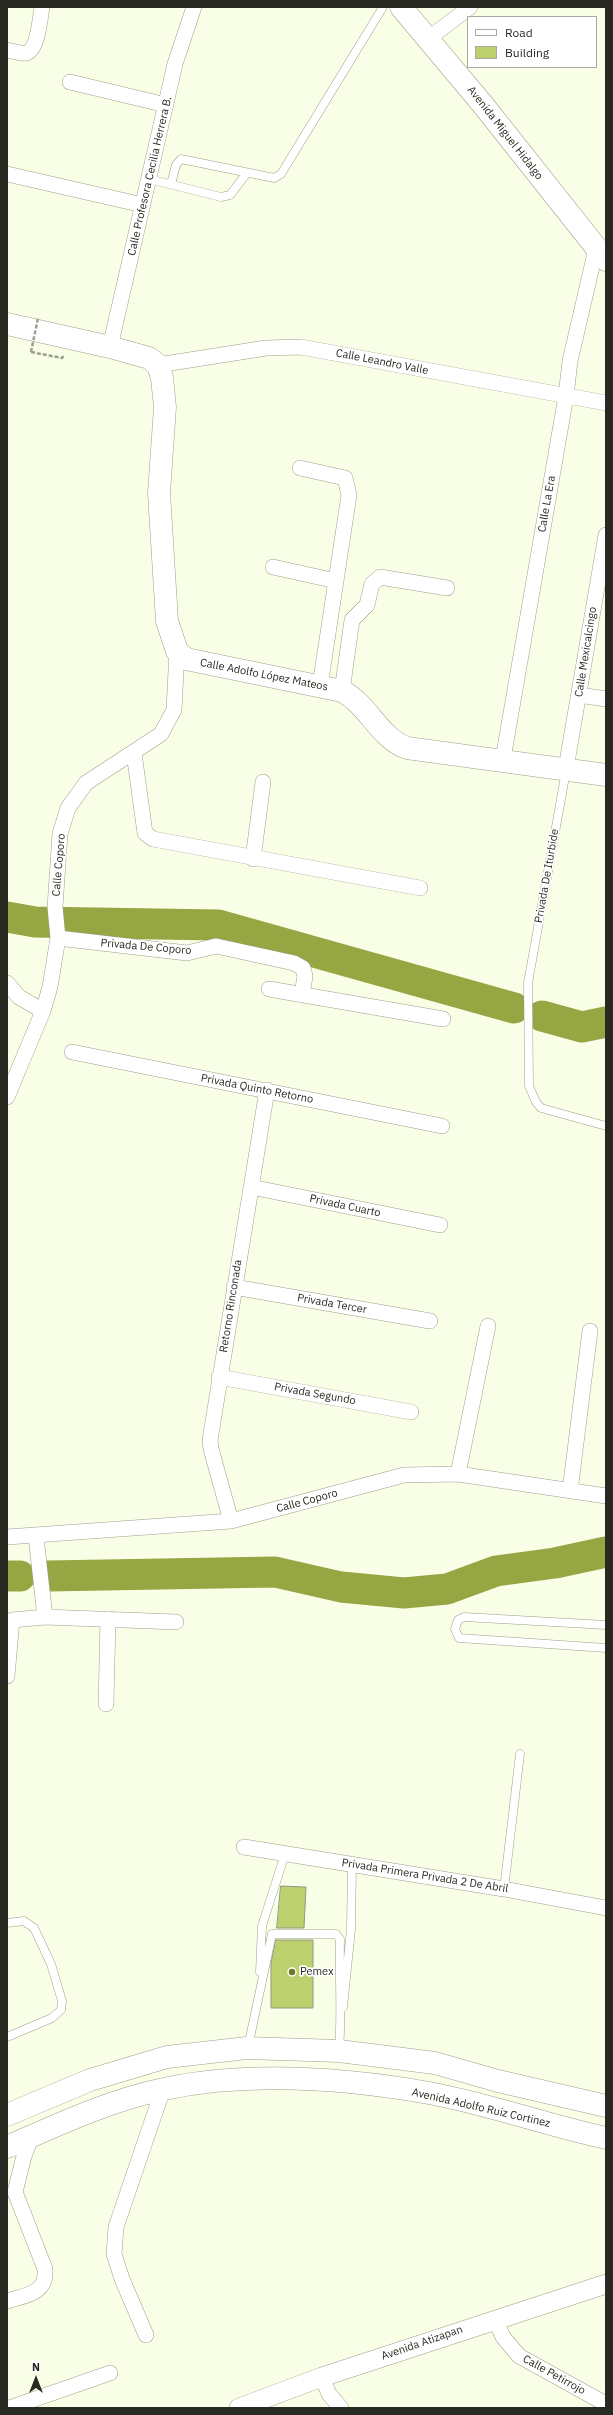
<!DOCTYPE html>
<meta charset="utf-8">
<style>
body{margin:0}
#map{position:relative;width:613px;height:2415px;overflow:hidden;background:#f9ffe7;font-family:"IBM Plex Sans",sans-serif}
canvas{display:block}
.frame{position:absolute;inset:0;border:8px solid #282a21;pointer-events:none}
.legend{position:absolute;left:467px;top:16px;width:130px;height:52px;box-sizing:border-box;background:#fff;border:1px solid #a9aaa6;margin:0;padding:5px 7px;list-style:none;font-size:12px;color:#282a21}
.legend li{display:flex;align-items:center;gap:8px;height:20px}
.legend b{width:20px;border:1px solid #a9aaa6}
.north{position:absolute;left:16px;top:2359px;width:40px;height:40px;-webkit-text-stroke:3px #fff;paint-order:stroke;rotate:0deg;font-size:11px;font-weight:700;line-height:16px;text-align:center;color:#282a21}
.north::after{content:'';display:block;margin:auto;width:14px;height:18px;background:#282a21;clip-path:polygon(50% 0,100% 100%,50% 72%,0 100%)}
</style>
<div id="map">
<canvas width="613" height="2415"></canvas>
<div class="frame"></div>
<ul class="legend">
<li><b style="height:5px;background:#fff"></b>Road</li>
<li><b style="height:11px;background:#bdd06e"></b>Building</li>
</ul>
<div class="north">N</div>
</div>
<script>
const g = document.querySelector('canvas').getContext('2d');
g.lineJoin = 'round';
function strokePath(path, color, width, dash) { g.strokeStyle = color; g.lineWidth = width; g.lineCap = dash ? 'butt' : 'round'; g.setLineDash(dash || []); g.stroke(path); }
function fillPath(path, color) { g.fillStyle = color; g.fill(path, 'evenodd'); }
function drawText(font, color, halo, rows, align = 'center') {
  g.font = font + ' "IBM Plex Sans",sans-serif'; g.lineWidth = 3.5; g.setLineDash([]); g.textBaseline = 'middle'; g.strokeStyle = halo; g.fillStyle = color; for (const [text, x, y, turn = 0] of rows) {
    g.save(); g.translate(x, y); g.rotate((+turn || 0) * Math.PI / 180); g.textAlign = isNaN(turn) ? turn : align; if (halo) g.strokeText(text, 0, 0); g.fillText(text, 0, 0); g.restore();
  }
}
const river = new Path2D(`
 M7 917 35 922 218 925 514 1008
 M542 1016 582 1027 606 1022
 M7 1576H20
 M48 1576 275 1572 341 1587 404 1593 447 1589 496 1571 555 1563 606 1552`);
const building = new Path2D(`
 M281 1886 306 1887 304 1928H277Z
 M276 1940H313V2008H271V1964Z`);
const path = new Path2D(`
 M31 352 62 358 64 355`);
const service = new Path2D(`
 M149 179 221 197 230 195 247 173
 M171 184 176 165 181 159 274 178 281 174 383 7
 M566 771 528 983 529 1086 536 1102 541 1108 606 1126
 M606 1625 464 1617 458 1620 455 1629 459 1638 606 1648
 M504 1889 520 1754
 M7 1923 24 1921 34 1928 51 1964 62 2001 61 2010 52 2018 7 2037
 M260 1972 262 1926 285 1854
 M343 2007 351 1929 352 1864
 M248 2047 272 1934H336L340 1939C339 1976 342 2013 339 2050`);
const minor = new Path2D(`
 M428 39 470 7
 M7 50C12 51 21 54 26 53 38 50 40 18 42 7
 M70 82 166 105
 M7 174 143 205
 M110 347 175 64 194 7
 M158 365 266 348 301 347 606 403
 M300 468 345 478 349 495 320 686
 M273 567 336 581
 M342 691 352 620 367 605 372 584 380 577 447 588
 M579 695 606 699
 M134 753 145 833 153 839 420 888
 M503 759 566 396 570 361 596 249
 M566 768 606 535
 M253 859 263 782
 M58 938 187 953 216 946 294 963 303 968 305 976 302 995
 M7 983 19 997 43 1011
 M269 989 443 1019
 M72 1052 442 1126
 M7 1097 43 1011 50 987 58 938 55 907 60 834 68 808 86 783 161 734 174 710 177 651
 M251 1187 440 1225
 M234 1287 430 1321
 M219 1377 411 1412
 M458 1474 488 1326
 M570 1491 590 1331
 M231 1521 211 1449 210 1440 267 1090
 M7 1537 231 1521 404 1475 458 1474 606 1496
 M36 1537 45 1617
 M7 1676 12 1620 45 1617 176 1622
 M106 1704 108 1619
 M244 1847 504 1889 606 1908
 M7 2301C26 2295 47 2294 45 2269L15 2192 24 2156 32 2136
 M495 2319 503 2337 519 2356 606 2404
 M146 2335 122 2279 114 2254 116 2227 163 2089
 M322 2377 329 2394 341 2408
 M9 2408 110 2373`);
const tertiary = new Path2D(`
 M239 2408 322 2377 606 2284`);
const secondary = new Path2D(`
 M7 324 110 347 149 358 158 365 162 378 165 407 159 493 167 621 177 651 186 659 342 691C369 705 379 738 407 748L606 775`);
const primary = new Path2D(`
 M401 7 484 106 606 260
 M7 2115 90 2080 167 2057 247 2048 339 2051 435 2063 498 2081 606 2106
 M7 2147C57 2125 110 2100 164 2089 249 2071 343 2078 429 2093 489 2104 546 2125 606 2138`);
const pathBridge = new Path2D(`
 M31 352 38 318`);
const markers = [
 [292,1972,4,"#6b7926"]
];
const streetNames = [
 ["Avenida Miguel Hidalgo",505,133,52],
 ["Calle Profesora Cecilia Herrera B.",150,176,-77],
 ["Calle Leandro Valle",382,362,11],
 ["Calle La Era",547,504,-80],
 ["Calle Mexicalcingo",586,652,-81],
 ["Calle Adolfo López Mateos",264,675,11],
 ["Calle Coporo",59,865,-85],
 ["Privada De Iturbide",547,876,-80],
 ["Privada De Coporo",146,947,5],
 ["Privada Quinto Retorno",257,1089,11],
 ["Privada Cuarto",345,1206,12],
 ["Privada Tercer",332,1304,10],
 ["Retorno Rinconada",231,1306,-81],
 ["Privada Segundo",315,1394,10],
 ["Calle Coporo",307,1501,-15],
 ["Privada Primera Privada 2 De Abril",425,1876,9],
 ["Avenida Adolfo Ruiz Cortinez",481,2108,13],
 ["Avenida Atizapan",422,2343,-19],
 ["Calle Petirrojo",554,2375,29]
];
const poiNames = [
 ["Pemex",300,1972]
];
strokePath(river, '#95a643', 31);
fillPath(building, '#bdd06e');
strokePath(building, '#939883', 1);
strokePath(service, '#9aa08a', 9);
strokePath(minor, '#9aa08a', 16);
strokePath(tertiary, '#9aa08a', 20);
strokePath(secondary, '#9aa08a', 23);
strokePath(primary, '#9aa08a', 23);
strokePath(path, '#9ca08f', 2.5, [4, 2]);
strokePath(service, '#fff', 8);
strokePath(minor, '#fff', 15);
strokePath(tertiary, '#fff', 19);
strokePath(secondary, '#fff', 22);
strokePath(primary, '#fff', 22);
strokePath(pathBridge, '#9ca08f', 2.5, [4, 2]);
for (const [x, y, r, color] of markers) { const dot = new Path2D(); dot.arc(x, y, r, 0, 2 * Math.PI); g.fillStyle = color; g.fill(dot); strokePath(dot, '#fff', 1.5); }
drawText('11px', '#282a21', '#fff', streetNames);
drawText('11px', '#282a21', '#fff', poiNames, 'left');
</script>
